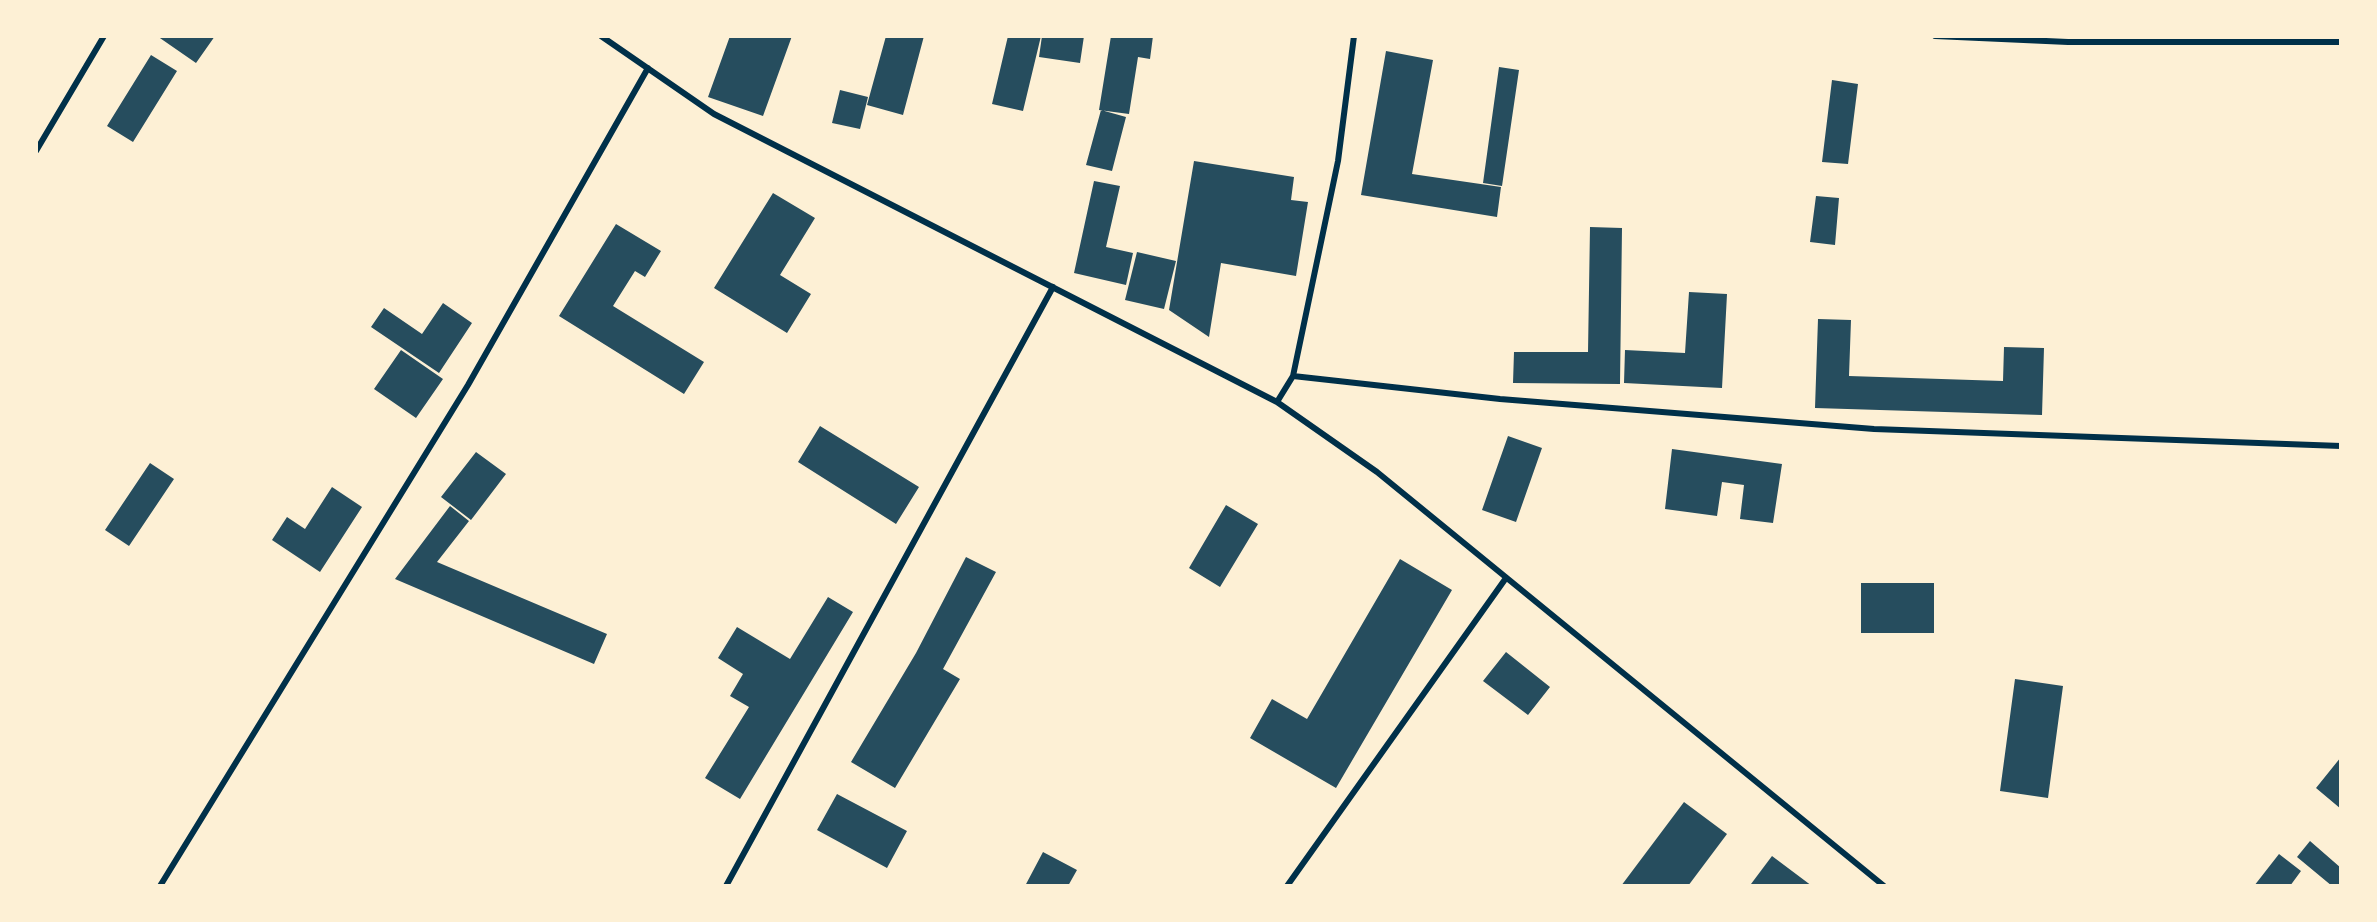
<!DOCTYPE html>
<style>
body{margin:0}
#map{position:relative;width:2377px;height:922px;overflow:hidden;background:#fdf0d5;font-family:Mulish,sans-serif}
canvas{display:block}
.frame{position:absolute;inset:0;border:38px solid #fdf0d5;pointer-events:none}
</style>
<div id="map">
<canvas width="2377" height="922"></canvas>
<div class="frame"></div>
</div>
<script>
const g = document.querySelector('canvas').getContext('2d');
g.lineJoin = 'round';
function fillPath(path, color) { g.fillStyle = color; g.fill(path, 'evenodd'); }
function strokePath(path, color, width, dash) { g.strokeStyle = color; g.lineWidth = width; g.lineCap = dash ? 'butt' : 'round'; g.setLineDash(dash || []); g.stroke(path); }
const building = new Path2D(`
 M157 36H215L196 63Z
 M730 36H792L763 116 708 97Z
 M886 36H924L903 115 867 105Z
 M1008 36H1041L1023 111 992 104Z
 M1042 36H1084L1080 63 1039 57Z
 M1111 36H1153L1150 59 1138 57 1129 114 1099 110Z
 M1386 51 1433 60 1412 174 1501 187 1497 217 1361 195Z
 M151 55 177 71 133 142 107 126Z
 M1499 67 1519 70 1502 186 1483 183Z
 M1832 80 1858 84 1848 164 1822 162Z
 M840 90 868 97 860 129 832 123Z
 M1101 110 1126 117 1112 171 1086 165Z
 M1194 161 1294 177 1291 200 1308 202 1296 276 1221 263 1209 337 1169 310Z
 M1094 181 1120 186 1106 247 1133 253 1126 285 1074 273Z
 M773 193 815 218 780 275 811 294 787 333 714 288Z
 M1816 196 1839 198 1835 245 1810 242Z
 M616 224 661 251 645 277 635 271 613 306 704 362 684 394 559 316Z
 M1590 227 1622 228 1620 384 1513 383 1514 352H1588Z
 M1137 252 1176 261 1164 309 1125 300Z
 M1689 292 1727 294 1722 388 1624 383 1625 350 1685 353Z
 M443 303 472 323 439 373 371 327 384 308 422 334Z
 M1818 319 1851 320 1849 376 2003 381 2004 347 2044 348 2042 415 1815 408Z
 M401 350 443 379 416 418 374 389Z
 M820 426 919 487 896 524 798 462Z
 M1508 436 1542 448 1516 522 1482 510Z
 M1672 449 1782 464 1773 523 1740 519 1744 485 1722 482 1717 516 1665 509Z
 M476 452 506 474 471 520 441 497Z
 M150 463 174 479 129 546 105 530Z
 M332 487 362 507 320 572 272 540 287 517 305 529Z
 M1226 505 1258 524 1220 587 1189 568Z
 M450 506 469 521 437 562 607 634 594 664 395 579Z
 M966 557 996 572 943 669 960 679 895 788 851 762 916 653Z
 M1400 559 1452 590 1336 788 1250 738 1272 699 1307 719Z
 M1861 583H1934V633H1861Z
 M828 597 853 612 740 799 705 778 749 707 730 696 743 674 718 658 737 627 790 659Z
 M1506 652 1550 687 1528 715 1483 681Z
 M2015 679 2063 686 2048 798 2000 791Z
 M2341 757V809L2316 788Z
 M837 794 907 831 887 868 817 830Z
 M1684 802 1727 834 1688 886H1621Z
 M2310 841 2341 868V886H2332L2297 857Z
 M1043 852 1077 870 1068 886H1025Z
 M2279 854 2301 871 2290 886H2254Z
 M1772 856 1812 886 1751 884Z`);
const minor = new Path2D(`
 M601 36 714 114 1277 402 1377 472 1884 886
 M1354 36 1338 161 1293 376 1500 399 1874 429 2341 446
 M1935 36 2068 42H2341
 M36 151 104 36
 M1277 402 1293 376
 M160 886 468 385 648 68
 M726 886 1053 287
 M1287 886 1506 578`);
fillPath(building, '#264d5e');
strokePath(minor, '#003049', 6);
</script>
